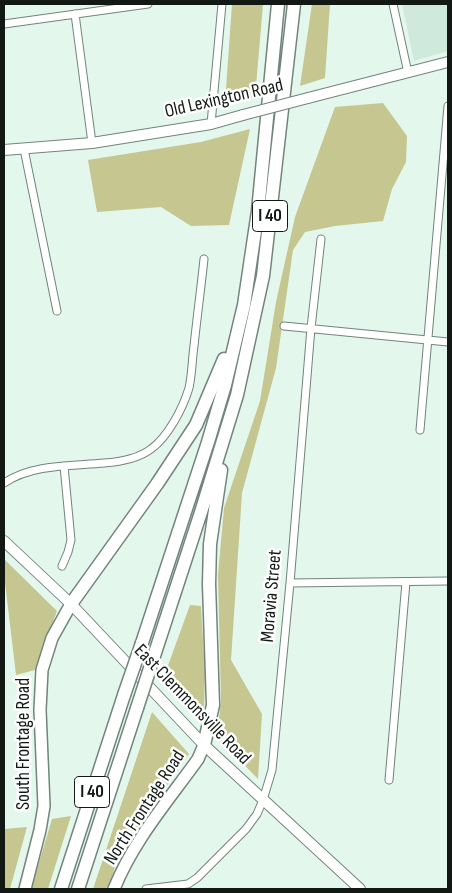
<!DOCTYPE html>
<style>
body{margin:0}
#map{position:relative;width:452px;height:893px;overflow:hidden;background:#e3f7ec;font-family:"Sofia Sans Condensed",sans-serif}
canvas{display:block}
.frame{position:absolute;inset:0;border:5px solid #121915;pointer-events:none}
</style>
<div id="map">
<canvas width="452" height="893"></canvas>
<div class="frame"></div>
</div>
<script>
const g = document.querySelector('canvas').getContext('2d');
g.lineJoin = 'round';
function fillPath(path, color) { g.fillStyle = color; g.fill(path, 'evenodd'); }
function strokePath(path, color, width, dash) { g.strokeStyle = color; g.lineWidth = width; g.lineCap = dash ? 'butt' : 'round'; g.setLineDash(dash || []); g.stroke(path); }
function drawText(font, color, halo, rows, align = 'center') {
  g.font = font + ' "Sofia Sans Condensed",sans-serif'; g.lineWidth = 5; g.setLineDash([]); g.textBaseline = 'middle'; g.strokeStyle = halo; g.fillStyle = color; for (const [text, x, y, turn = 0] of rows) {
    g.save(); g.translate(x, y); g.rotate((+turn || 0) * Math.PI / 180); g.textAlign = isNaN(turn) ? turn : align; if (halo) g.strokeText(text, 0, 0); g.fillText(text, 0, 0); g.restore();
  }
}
const built = new Path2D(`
 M402 4H448V51L414 61Z`);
const green = new Path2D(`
 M232 4H263L255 98 225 103Z
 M312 4H330L325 78 300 86Z
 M383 103 407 136 406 162 392 189 383 221 335 226 305 232 293 250 276 368 242 493 231 660 262 714 258 779 217 737 221 701 218 575 224 508 260 401 276 302 295 217 335 107Z
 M250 129 229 225 191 226 161 207 97 212 88 160 201 142Z
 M4 559 57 611 35 670 16 675 4 574Z
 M190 605 201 606 205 673 204 711 166 671Z
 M152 712 189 754 119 854 108 889H93Z
 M71 816 48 889H31L52 819Z
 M27 827 10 889H4V829Z`);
const street = new Path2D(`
 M393 4 408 73
 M75 14 92 143
 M4 24 148 4
 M211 124 222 4
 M24 149 57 311
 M284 326 448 342
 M420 430 448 106
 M4 483C32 464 71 466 104 463 119 462 139 458 151 449 168 437 183 408 189 388 192 375 192 360 194 346 197 317 201 288 204 259
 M62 566 68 552 71 540 64 466
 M290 583 448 581
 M389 780 406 582
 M146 889 188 884 197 878 246 829 257 814 263 800 272 770 290 583 311 328 321 239`);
const secondary = new Path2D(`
 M308 98 448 62
 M4 150 92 143 211 124 243 115
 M4 541 71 604 204 745 360 889`);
const primary = new Path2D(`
 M25 889 40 830 44 806 40 710 42 670 52 638 71 604
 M114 889C133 841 168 801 198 759L204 745`);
const highway = new Path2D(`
 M71 604 157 484 196 425 224 359
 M142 643 208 442 225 385 244 305 258 211 278 4
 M154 656 202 509 237 395 263 276 294 4
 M204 745 213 705 209 584 210 544 221 470
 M61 889 124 695
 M78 889 137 708`);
const secondaryBridge = new Path2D(`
 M243 115 308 98`);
const highwayBridge = new Path2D(`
 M124 695 142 643
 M137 708 154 656`);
const shields = [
 [270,216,35],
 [92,792,35]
];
const shieldNames = [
 ["I 40",270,216],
 ["I 40",92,792]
];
const streetNames = [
 ["Old Lexington Road",224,99,-13],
 ["Moravia Street",272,596,-85],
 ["East Clemmonsville Road",192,705,46],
 ["South Frontage Road",24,744,-90],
 ["North Frontage Road",145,808,-57]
];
fillPath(built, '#cfeadc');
fillPath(green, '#c5c690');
strokePath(street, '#72847b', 9);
strokePath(secondary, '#72847b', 12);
strokePath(primary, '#72847b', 14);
strokePath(highway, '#72847b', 15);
strokePath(street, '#fff', 7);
strokePath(secondary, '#fff', 10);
strokePath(primary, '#fff', 11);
strokePath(highway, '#fff', 12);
strokePath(secondaryBridge, '#72847b', 12, []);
strokePath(highwayBridge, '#72847b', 15, []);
strokePath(secondaryBridge, '#fff', 10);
strokePath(highwayBridge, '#fff', 12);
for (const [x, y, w] of shields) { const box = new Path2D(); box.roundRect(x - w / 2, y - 15.5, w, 31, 4); g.fillStyle = '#fff'; g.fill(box); strokePath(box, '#121915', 1); }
drawText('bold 18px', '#121915', null, shieldNames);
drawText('19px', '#121915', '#fff', streetNames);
</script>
